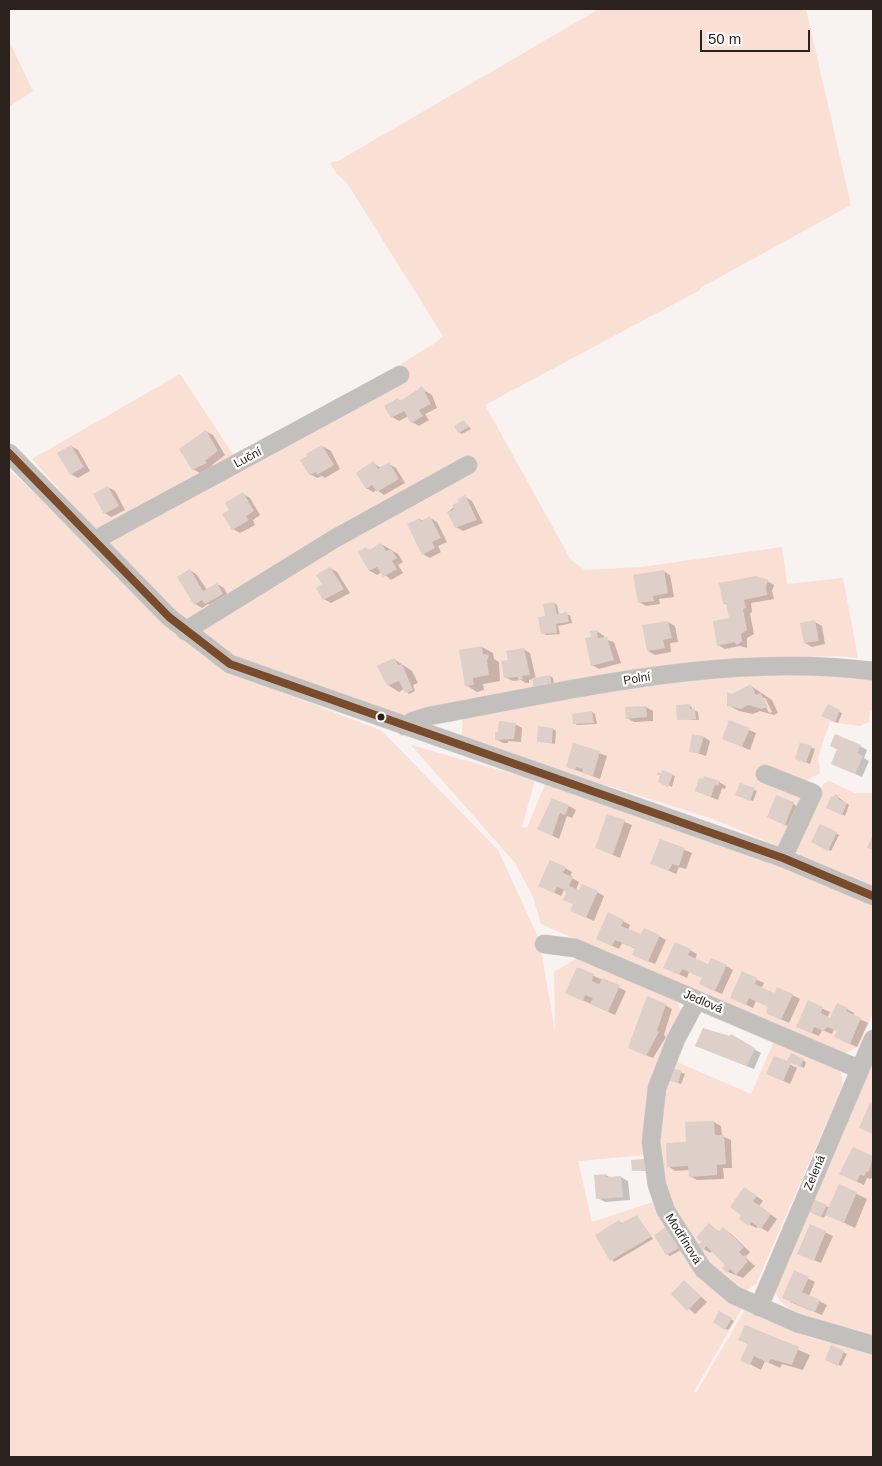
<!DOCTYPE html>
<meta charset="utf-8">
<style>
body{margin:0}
#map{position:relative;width:882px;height:1466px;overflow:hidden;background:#f8f2f0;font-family:Helvetica,sans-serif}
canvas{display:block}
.frame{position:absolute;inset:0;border:10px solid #2b221e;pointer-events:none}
.scale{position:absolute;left:700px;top:30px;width:110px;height:22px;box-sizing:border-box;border:2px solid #2b221e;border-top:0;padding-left:6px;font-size:15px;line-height:18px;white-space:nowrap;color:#2b221e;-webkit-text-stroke:4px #fff;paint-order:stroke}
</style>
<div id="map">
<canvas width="882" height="1466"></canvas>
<div class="frame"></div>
<div class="scale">50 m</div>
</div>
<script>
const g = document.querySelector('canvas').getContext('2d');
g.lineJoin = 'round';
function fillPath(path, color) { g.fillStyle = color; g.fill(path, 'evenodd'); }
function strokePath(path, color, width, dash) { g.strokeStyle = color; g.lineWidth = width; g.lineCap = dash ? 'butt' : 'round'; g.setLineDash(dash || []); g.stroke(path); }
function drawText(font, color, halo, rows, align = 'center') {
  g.font = font + ' Helvetica,sans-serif'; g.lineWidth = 4.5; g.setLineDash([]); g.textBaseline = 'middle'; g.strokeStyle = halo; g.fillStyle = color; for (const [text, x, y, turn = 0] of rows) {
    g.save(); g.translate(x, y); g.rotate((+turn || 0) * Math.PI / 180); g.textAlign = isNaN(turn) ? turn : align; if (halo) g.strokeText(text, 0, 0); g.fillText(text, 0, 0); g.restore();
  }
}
const green = new Path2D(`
 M599 9H806L851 205 700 288V290L485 405 571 560 585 570 641 567 782 547 787 584 843 578 858 658 837 656 801 657 665 668 552 689 550 675 532 678 534 691 402 715 390 714 225 654 197 636 121 558 32 459 180 374 238 462 434 344 443 336 347 183 337 174 330 163 340 160Z
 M9 41 33 91 9 107Z
 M9 470 45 502 193 647 228 671 382 731 498 850 539 939 555 1030 554 972 582 955 675 998 681 1011 646 1155 578 1161 592 1222 656 1201 743 1307 694 1391 696 1393 746 1308 809 1337 873 1354V1457H9Z
 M857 673 873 677V712L870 711 869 722 860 726 830 722 818 757 820 773 800 784 805 795 785 849 713 819 461 739 463 718 659 683 727 675Z
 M411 745 535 780 522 827 527 828 545 784C655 822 767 857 873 905V1013L859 1046 844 1054 837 1052 541 924 533 897 515 863Z
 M829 781 855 793H873V885L800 855 795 848 824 783Z
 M775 1039 834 1066 840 1071 843 1085 756 1284 746 1291 739 1290 697 1252 667 1194 658 1149 661 1104 675 1061 751 1094Z
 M873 1062V1335C848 1324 778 1322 775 1287Z`);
const shadow = new Path2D(`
 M421 388 432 395 437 408 425 414 429 420 419 426 412 422 409 416 399 421 392 417 398 399 401 401Z
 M464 421 471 429 462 434 459 432Z
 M206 431 213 435 225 455 212 465 213 467 200 473 193 469Z
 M71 446 78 450 90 471 78 478 71 474Z
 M324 447 331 451 340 469 325 478 322 476 317 478 310 474 307 455Z
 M373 463 381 468 389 464 396 468 405 483 384 495 377 490 373 492 366 488Z
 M108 487 115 491 125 510 111 517 105 513Z
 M243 494 250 498 260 515 253 520 255 525 240 533 233 529 231 510Z
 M465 497 472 501 483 523 463 531 456 527 448 512Z
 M430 518 437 522 447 542 438 546 441 552 430 558 423 554 420 519 423 521Z
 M381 544 398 554 403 562 398 565 403 573 391 580 382 572 377 575 370 571 360 552 366 548 371 551Z
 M330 568 337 572 350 593 331 603 324 599Z
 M190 570 197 575 207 590 217 584 224 588 229 598 213 607 208 604 202 608 195 604Z
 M663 571 670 575 674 597 659 599 660 604 646 606 639 602Z
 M767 581 774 585 772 591 774 599 751 603 752 612 750 613 754 634 747 638V648L740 646 725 649 718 645 730 619 727 605 724 603Z
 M554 603 557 605 559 614 570 615 572 623 558 626 560 634 546 635 542 633 546 617Z
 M668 622 675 626 678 642 670 643 671 652 655 655 648 651 644 626Z
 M815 622 822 626 825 644 812 647 805 643Z
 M597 631 604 636V639L614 642 621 663 599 669 592 665Z
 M482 647 493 653 494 659 499 662 500 681 483 684 484 690 477 692 466 685Z
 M523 649 530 653 536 679 550 676 553 678 555 690 533 679 529 680V683H526L521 680 513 681 505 677 509 661Z
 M394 659 412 671 418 683 413 685 415 691 409 694 404 689 399 692 388 685Z
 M751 686 772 700 778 713 774 715 760 711 753 714 739 711 728 705 732 695ZM762 698H765L772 712 769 713Z
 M690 705 693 710 698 712 699 720 679 719Z
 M828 706 842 713 838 723 823 716Z
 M646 707 653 711V721L634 722 627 718Z
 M592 712 595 714 597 724 577 725 574 723Z
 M515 724 522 728 521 742 508 741V743H503L496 739Z
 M553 729 556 731 555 744 538 741Z
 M749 730 756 733 750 750 724 739Z
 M704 737 710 741 706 756 691 751Z
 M574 744 607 756 600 779 568 767Z
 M801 744 815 749 810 764 799 760Z
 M831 746H860L867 750 864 758 869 761 862 777 840 767 838 750Z
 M672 775 675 776 672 787 660 781Z
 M719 782 726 786 725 789 722 788 718 800 696 791Z
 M754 790 757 791 753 801 740 796Z
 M835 795 849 805 845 816 830 809Z
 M793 804 804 810 796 830 768 817Z
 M569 806 576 810 572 818 567 816 559 839 539 829Z
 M608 815 632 825 620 858 597 848Z
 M820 825 839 835 831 851 812 841Z
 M661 840 692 853 686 869 679 867 676 874 652 863Z
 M565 868 572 872 570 877 579 882 576 890 597 892 604 896 594 921 579 914 568 892 564 890 561 896 540 886Z
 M623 921 630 925 628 930 641 936H659L666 940 655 964 640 958 636 949 622 943 619 949 604 942Z
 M690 950 697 954 695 960 709 966H726L733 970 722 994 708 988 703 978 689 972 687 978 665 968Z
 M577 968 626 991 615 1015 567 993Z
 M742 973 764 983 761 989 775 995 778 988 800 999 789 1023 767 1013 770 1007 756 1001 753 1008 738 1001Z
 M808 1002 830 1012 827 1018 831 1020 847 1009 854 1013 853 1016 868 1023 857 1047 843 1041 838 1031 834 1029 832 1034 822 1030 819 1036 804 1030Z
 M665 1005 672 1009 664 1035 666 1037 653 1058 636 1051Z
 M731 1036 761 1053 754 1069 696 1046Z
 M792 1055 806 1062 804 1068 790 1062 789 1064 797 1068 790 1084 775 1077 788 1063Z
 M673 1069 685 1074 681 1084 672 1081Z
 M714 1122 721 1126 722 1136 731 1140 732 1168H723L724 1179 697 1180 690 1176V1170L675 1171 668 1166 688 1143 687 1124Z
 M854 1149 873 1158V1176L871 1179 867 1178 864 1185 847 1177Z
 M643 1160 646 1162 647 1171 633 1170Z
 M606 1175 611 1178 621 1177 628 1181 630 1200 605 1202 598 1198Z
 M839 1185 867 1199 855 1228 826 1214 824 1218 812 1213 826 1206 830 1208Z
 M751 1192 763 1201 759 1206 777 1219 768 1232 758 1226 757 1228 750 1225Z
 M637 1216 653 1239 614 1262 596 1235 619 1222 622 1223Z
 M709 1225 720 1232 723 1229 730 1233 750 1252 745 1257 755 1266 743 1278 728 1272 727 1265 712 1251 710 1253 704 1249Z
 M810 1225 833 1236 821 1263 806 1257Z
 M670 1231 681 1250 670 1256 667 1254Z
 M795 1272 815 1282 809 1296 827 1305 822 1315 790 1302Z
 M685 1282 707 1302 695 1314 672 1294Z
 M720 1313 734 1321 728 1330 714 1322Z
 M745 1326 810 1355 803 1370 782 1364 780 1368 765 1361 761 1370 742 1360 749 1345 740 1339Z
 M832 1347 847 1354 841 1366 830 1361Z`);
const building = new Path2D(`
 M421 386 426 390 425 393 431 404 419 410 423 416 411 423 404 411 391 418 384 406 398 398 400 401 417 391Z
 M464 420 469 427 458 433 454 426Z
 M206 430 218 451 205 461 207 463 192 470 179 449Z
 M71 445 84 467 70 475 57 453Z
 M322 445 334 465 317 475 316 472 309 475 300 460 307 456 306 454Z
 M373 461 378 469 389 462 399 479 377 492 372 485 366 489 356 473Z
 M108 486 119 506 104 514 93 494Z
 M243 492 254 511 246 516 249 520 232 530 222 514 229 510 225 503Z
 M465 495 477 520 455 528 447 512 454 509 452 505 459 502 458 499Z
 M430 516 441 538 432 542 435 548 422 555 407 524 420 518 421 521Z
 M381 543 386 551 391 549 397 558 392 561 397 569 383 577 377 567 369 571 358 552 366 547 369 550Z
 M330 567 344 589 323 600 316 588 322 584 316 575Z
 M190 569 203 591 217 583 223 594 205 604 202 600 194 605 177 577Z
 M664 570 668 593 653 596 654 601 638 603 633 575Z
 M756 576 768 580 766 587 767 595 744 600 746 608 743 609 747 630 741 634 742 641 737 645 734 642 717 646 713 621 729 618 726 603 723 604 719 583Z
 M554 602 557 614 567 612 569 622 556 624 557 633 541 634 538 617 545 616 543 604Z
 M815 620 819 641 804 643 800 623Z
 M668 621 672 638 663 640 665 648 647 651 642 625Z
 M597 630 598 638 607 637 614 660 591 666 585 638 591 637 590 631Z
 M482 646 483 654 489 655 487 661 489 675 473 678 474 685 465 686 459 650Z
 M524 648 530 675 522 676 523 679 518 680V677L504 678 501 661 508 660 506 651Z
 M394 658 398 665 402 664 413 690 405 693 399 681 387 686 377 666Z
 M550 675 552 689 534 692 532 678Z
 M751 684 756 695 761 693 768 707 762 709 748 705 741 709 727 706V692L732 694Z
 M690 704V709H695L696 719 677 720 676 705Z
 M828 704 840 710 835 722 821 716Z
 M646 706 647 717 626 719 625 707Z
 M592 711 594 723 573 724 572 714Z
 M729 720 750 728 742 747 722 739Z
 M499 721 516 723 514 739 495 740V732H498Z
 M538 726 553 728 552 743 537 742Z
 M692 734 704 736 699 753 689 752Z
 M835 734 861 745 857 753 863 756 855 774 831 764 837 749 830 746Z
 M800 742 812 746 806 763 795 759Z
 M573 743 600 751 593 776 582 773 583 769 576 767 575 770 566 767Z
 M662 770 673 774 668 787 658 782 660 775H657L658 772 661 773Z
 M704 776 720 781 718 786 715 785 711 797 695 791 699 778 703 779Z
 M740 783 755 788 750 801 735 795Z
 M835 794 839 796 838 799 847 803 842 815 826 808 831 796 833 797Z
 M776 795 794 802 785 825 767 817Z
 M552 798 569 805 565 815 560 813 552 836 537 829Z
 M607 814 625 820 613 855 595 848Z
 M820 824 837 832 828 851 811 842Z
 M873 835V850L867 848Z
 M660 839 685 848 679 866 672 864 669 871 650 864Z
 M550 860 566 867 563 873 573 877 569 886 579 890 582 884 598 891 586 918 570 911 573 904 563 900 567 891 557 887 554 893 538 886Z
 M608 912 624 920 621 926 641 934 644 928 660 935 648 962 632 955 635 948 615 940 612 946 596 939Z
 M675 942 691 949 688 955 708 964 711 958 727 965 715 991 699 984 702 978 682 969 679 975 663 968Z
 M577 967 594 974 592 981 599 984 602 978 620 985 608 1012 590 1004 593 998 585 995 583 1001 565 993Z
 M742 971 757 978 755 984 774 993 777 987 793 994 781 1020 766 1013 768 1007 749 998 746 1005 730 998Z
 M647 996 666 1004 657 1031 659 1032 646 1056 628 1048Z
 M808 1000 823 1007 821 1013 830 1018 837 1003 848 1008 846 1011 861 1018 850 1044 834 1037 837 1031 827 1027 824 1031 814 1027 812 1033 796 1027Z
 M703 1028 730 1036 731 1034 755 1048 747 1066 695 1046Z
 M791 1053 804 1059 800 1067 791 1063 783 1081 766 1074 774 1056 787 1061Z
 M672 1068 682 1071 678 1083 668 1080Z
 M870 1103 873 1105V1134L859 1128Z
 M714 1121 715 1135H724L726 1164 717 1165V1175L689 1177 688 1166 667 1167 666 1143 686 1142 685 1122Z
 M853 1147 873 1156 869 1172 867 1171 864 1176 860 1175 857 1182 839 1174Z
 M644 1159 645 1170 632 1171 631 1160Z
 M606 1174V1177L621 1176 623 1197 596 1199 594 1175Z
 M839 1184 857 1192 844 1223 825 1215Z
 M744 1187 757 1196 753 1201 771 1214 761 1229 751 1222 749 1226 739 1219 741 1215 730 1207Z
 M813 1199 827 1205 821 1217 808 1211Z
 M637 1215 651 1237 610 1261 595 1235 619 1220 621 1224Z
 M709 1223 719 1232 723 1227 744 1247 739 1252 743 1256 748 1255 745 1258 748 1261 736 1275 730 1269 727 1273 722 1268 725 1265 706 1246 703 1250 698 1245 701 1242 696 1237Z
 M810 1224 826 1231 814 1261 797 1254Z
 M666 1227 679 1248 666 1255 654 1235Z
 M794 1270 809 1277 802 1292 820 1300 815 1312 782 1298Z
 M684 1280 701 1297 687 1311 671 1294Z
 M719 1311 732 1318 725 1330 713 1322Z
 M745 1325 799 1347 792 1365 771 1359 768 1363 754 1356 750 1365 740 1361 748 1344 738 1340Z
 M831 1345 844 1351 838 1366 825 1360Z`);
const street = new Path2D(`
 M9 453 169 617 230 664 783 858 873 896
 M95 540 400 375
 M185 631 334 539 468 465
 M404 726 413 721 429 716C573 690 725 652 873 671
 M765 774 813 793 783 858
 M544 944 575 948 859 1069
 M697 1000 676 1039 657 1088 651 1142 657 1185 666 1211 703 1269 734 1295 797 1323 873 1345
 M759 1307 873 1039`);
const bus1 = new Path2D(`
 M9 453 169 617 230 664 783 858 873 896`);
const markers = [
 [381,717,4.5,"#2b221e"]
];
const streetNames = [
 ["Luční",248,458,-28],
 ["Polní",637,679,-9],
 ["Jedlová",703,1002,23],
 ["Zelená",815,1173,-67],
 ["Modřínová",683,1239,58]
];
fillPath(green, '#fadfd4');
fillPath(shadow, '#0003');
fillPath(building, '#decfc9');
strokePath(street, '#d2cdcb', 19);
strokePath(street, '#c3bfbd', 18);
strokePath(bus1, '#7a4b2a', 8);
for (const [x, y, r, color] of markers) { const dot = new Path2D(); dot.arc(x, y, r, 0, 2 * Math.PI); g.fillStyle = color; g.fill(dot); strokePath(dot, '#fff', 2); }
drawText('12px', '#2b221e', '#fff', streetNames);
</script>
